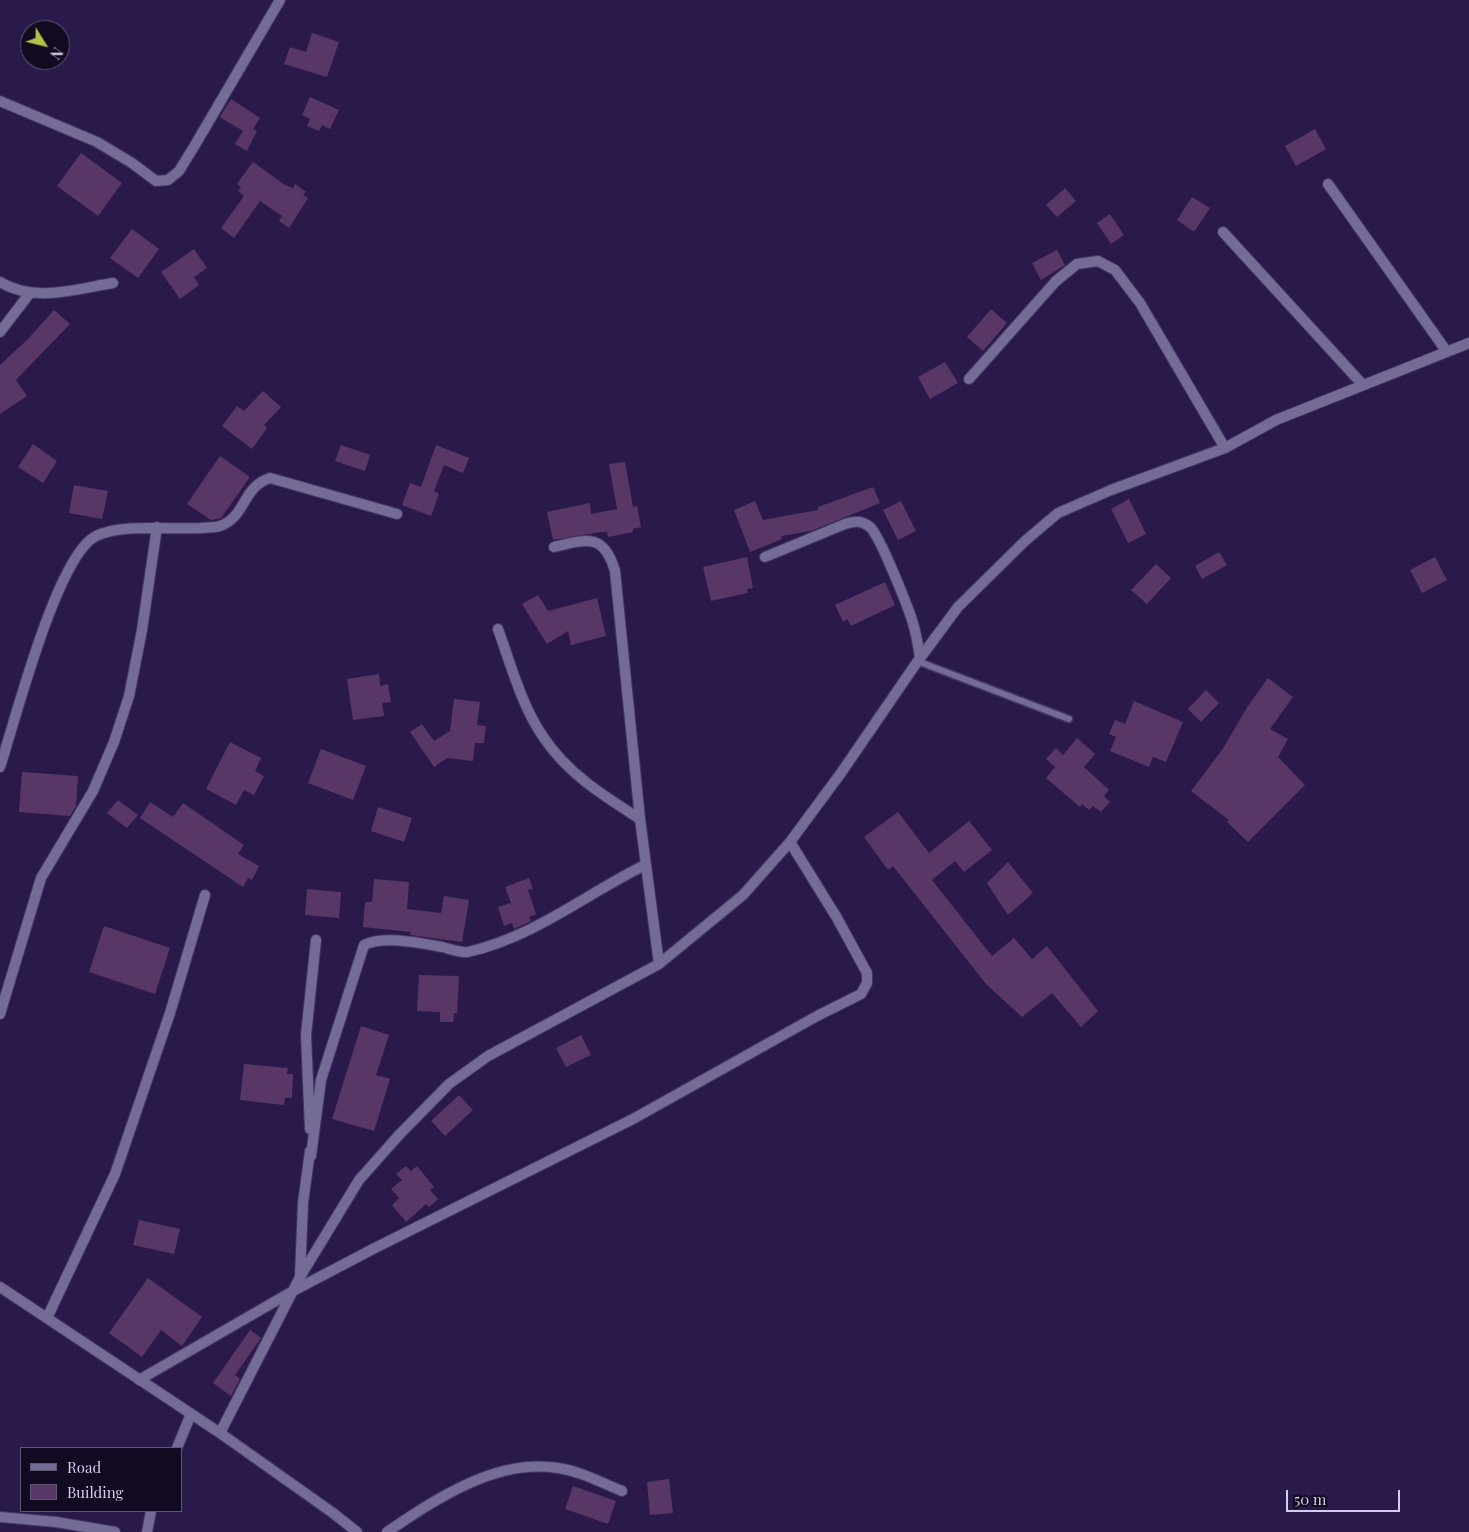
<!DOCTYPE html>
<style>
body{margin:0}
#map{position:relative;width:1469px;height:1532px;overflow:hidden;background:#2a1a4c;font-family:"Playfair Display",serif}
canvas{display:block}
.legend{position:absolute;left:20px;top:1447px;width:162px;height:65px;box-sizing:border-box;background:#110a20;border:1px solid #5f5872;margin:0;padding:6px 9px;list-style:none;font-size:15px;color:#d3cded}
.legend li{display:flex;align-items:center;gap:10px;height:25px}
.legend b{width:25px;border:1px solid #5f5872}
.north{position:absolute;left:20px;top:20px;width:50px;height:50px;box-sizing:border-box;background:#110a20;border:1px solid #5f5872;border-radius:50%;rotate:126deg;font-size:14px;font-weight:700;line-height:20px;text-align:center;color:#d3cded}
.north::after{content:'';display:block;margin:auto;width:18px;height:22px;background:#b6c149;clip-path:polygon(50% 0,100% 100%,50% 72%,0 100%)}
.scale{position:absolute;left:1286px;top:1490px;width:114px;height:22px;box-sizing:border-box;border:2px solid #d3cded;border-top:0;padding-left:6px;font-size:15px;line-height:18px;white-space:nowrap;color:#d3cded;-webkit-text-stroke:4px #110a20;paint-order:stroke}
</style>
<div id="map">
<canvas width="1469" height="1532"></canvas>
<ul class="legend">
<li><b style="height:6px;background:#756b97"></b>Road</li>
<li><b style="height:14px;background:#583767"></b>Building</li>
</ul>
<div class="north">N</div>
<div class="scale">50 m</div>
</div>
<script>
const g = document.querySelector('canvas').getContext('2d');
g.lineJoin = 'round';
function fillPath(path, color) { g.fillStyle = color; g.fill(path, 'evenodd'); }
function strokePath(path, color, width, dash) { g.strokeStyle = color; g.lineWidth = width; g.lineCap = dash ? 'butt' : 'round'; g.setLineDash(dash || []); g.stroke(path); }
const building = new Path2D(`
 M312 33 339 42 327 77 284 64 290 47 306 52Z
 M310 97 339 110 330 129 322 125 319 131 307 126 310 119 302 115Z
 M231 99 260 118 253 129 257 131 247 151 235 144 243 131 220 117Z
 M1315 129 1326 149 1296 166 1285 146Z
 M81 153 122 183 98 216 57 186Z
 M253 162 285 185 293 188 295 184 306 192 303 195 308 198 289 228 279 221 282 216 260 201 234 238 221 228 244 196 238 191 241 187 237 184Z
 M1065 188 1076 201 1057 217 1046 205Z
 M1192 197 1210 208 1194 232 1177 220Z
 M1110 214 1124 235 1111 244 1097 223Z
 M132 229 159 249 138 278 110 258Z
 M194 249 207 268 194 277 199 285 180 299 161 272Z
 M1057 250 1065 265 1041 280 1032 263Z
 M991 309 1007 323 983 351 967 337Z
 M54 310 70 324 16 380 27 396 0 414V365L27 340Z
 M945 362 958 383 930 399 918 377Z
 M263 391 281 407 264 425 267 428 252 449 222 426 237 406 244 411Z
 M33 444 57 461 43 483 18 467Z
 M341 445 370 455 365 471 335 461Z
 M436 445 469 458 463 473 444 465 434 491 439 494 431 516 402 505 410 483 421 487Z
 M220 456 250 477 221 518 211 520 187 504Z
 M625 462 633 507 637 506 641 527 633 529V532L608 537 607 532H601L553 540 547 512 590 503 591 514 617 509 609 464Z
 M74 485 108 491 102 519 69 513Z
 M873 487 880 503 811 531 781 536 782 539 750 552 734 510 755 501 763 520 818 510V507Z
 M1129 499 1146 534 1128 543 1111 509Z
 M901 501 916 531 898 540 883 510Z
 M1219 552 1227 565 1202 579 1195 566Z
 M747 557 753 588 747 589 748 593 711 601 703 567Z
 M1435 557 1447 580 1422 593 1410 570Z
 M1156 564 1171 578 1147 604 1131 590Z
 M885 582 895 605 851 626 847 619 843 622 835 605Z
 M538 595 548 611 597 598 606 636 571 645 568 631 547 644 522 604Z
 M379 674 380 686 388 684 391 702 382 703 384 716 353 720 347 679Z
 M1268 678 1293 697 1270 729 1288 739 1278 757 1305 785 1248 842 1227 822 1229 820 1191 791 1222 750 1248 706Z
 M1206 690 1219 703 1201 722 1188 709Z
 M454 699 480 702 477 725 486 726 484 743H475L473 761 447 758 434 767 410 732 422 724 434 741 450 731Z
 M1134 701 1183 722 1166 762 1153 757 1149 767 1110 751 1116 737 1109 734 1115 720 1125 724Z
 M1077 738 1095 754 1084 767 1109 790 1104 796 1110 802 1101 812 1093 806 1089 810 1082 804 1080 807 1046 778 1055 767 1046 759 1056 748 1063 755Z
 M230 742 261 758 255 771 264 776 254 795 244 790 236 805 206 789Z
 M321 749 366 766 353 800 308 783Z
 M22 772 78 776 76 806 70 816 19 812Z
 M118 800 138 815 127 828 107 813Z
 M150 802 173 817 183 803 244 845 238 854 259 866 252 880 248 878 243 887 140 818Z
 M378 807 412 818 404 842 371 831Z
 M898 812 929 853 969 821 992 850 964 872 955 861 932 880 992 956 1014 938 1032 959 1047 946 1098 1011 1081 1027 1052 993 1022 1017 986 984 893 866 888 870 864 837Z
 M1008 862 1033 893 1008 915 987 883Z
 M529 878 533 889 528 890 536 914 529 917 531 921 514 929 512 923 504 926 498 907 511 903 505 887Z
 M374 879 409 882 407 909 441 913 444 896 469 900 462 942 410 935 411 932 363 927 365 902H372Z
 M307 889 341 892 339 918 305 915Z
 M104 926 170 948 155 994 89 972Z
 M419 975 459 976 457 1013H454L453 1022H440V1012L417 1011Z
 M361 1026 389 1035 376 1075 390 1079 374 1131 332 1119Z
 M581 1035 591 1055 566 1067 556 1048Z
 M244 1064 288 1068 287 1074H293L292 1098H285L284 1105 240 1100Z
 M459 1095 473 1110 445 1136 431 1121Z
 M406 1166 411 1171 417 1166 434 1187 430 1190 438 1199 429 1207 426 1204 406 1222 392 1205 399 1198 391 1189 402 1180 396 1174Z
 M139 1220 180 1229 174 1254 133 1245Z
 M148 1278 202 1317 182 1346 161 1330 142 1357 109 1333Z
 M250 1330 261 1338 235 1375 240 1379 231 1396 213 1383Z
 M669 1479 673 1513 650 1515 647 1482Z
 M573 1486 616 1501 608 1524 565 1509Z`);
const lane = new Path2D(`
 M917 661 1069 719`);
const street = new Path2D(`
 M0 101 97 142 132 163 156 181 168 180 179 171 195 145 280 0
 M1328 184 1447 352
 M1223 232 1363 385
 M0 282C35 303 75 289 113 283
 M0 332 30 293
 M969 379 1056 281 1077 264 1098 261 1115 270 1140 303 1225 448
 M554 547C587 539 604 533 615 571L640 819 659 964
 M765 557 845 524C854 521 861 520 870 527 880 536 910 611 914 627 917 637 918 647 920 657
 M498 629C511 665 522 707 544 738 568 774 604 796 640 819
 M0 767C15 721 57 555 96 536 123 523 172 530 201 528 207 527 215 528 220 526 246 517 242 487 270 478L397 514
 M0 1014 41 878 93 791 114 742 129 696 142 630 157 527
 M310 1129 306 1035 316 940
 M311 1156 321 1080 364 945C384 935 420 943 442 947 450 949 461 953 468 952 536 936 584 895 645 865
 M300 1276 303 1203 310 1151
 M0 1287 220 1433 333 1513 357 1532
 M47 1318 115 1174 170 1013 205 895
 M139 1380 293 1291 371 1250 633 1119 817 1016 861 994 867 983V973L837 918 790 842
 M220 1433 300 1277 359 1180 399 1135 449 1084 488 1056 659 964 743 895 790 842 841 773 915 665 958 607 1025 541 1058 513 1111 490 1225 448 1276 420 1469 343
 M177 1448 191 1414
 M0 1517 56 1522 115 1532
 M147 1532 151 1511
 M387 1532C436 1499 496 1458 558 1468 580 1471 602 1483 622 1491`);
fillPath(building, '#583767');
strokePath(lane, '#453766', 9);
strokePath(street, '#453766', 12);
strokePath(lane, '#756b97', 6);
strokePath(street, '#756b97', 10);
</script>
